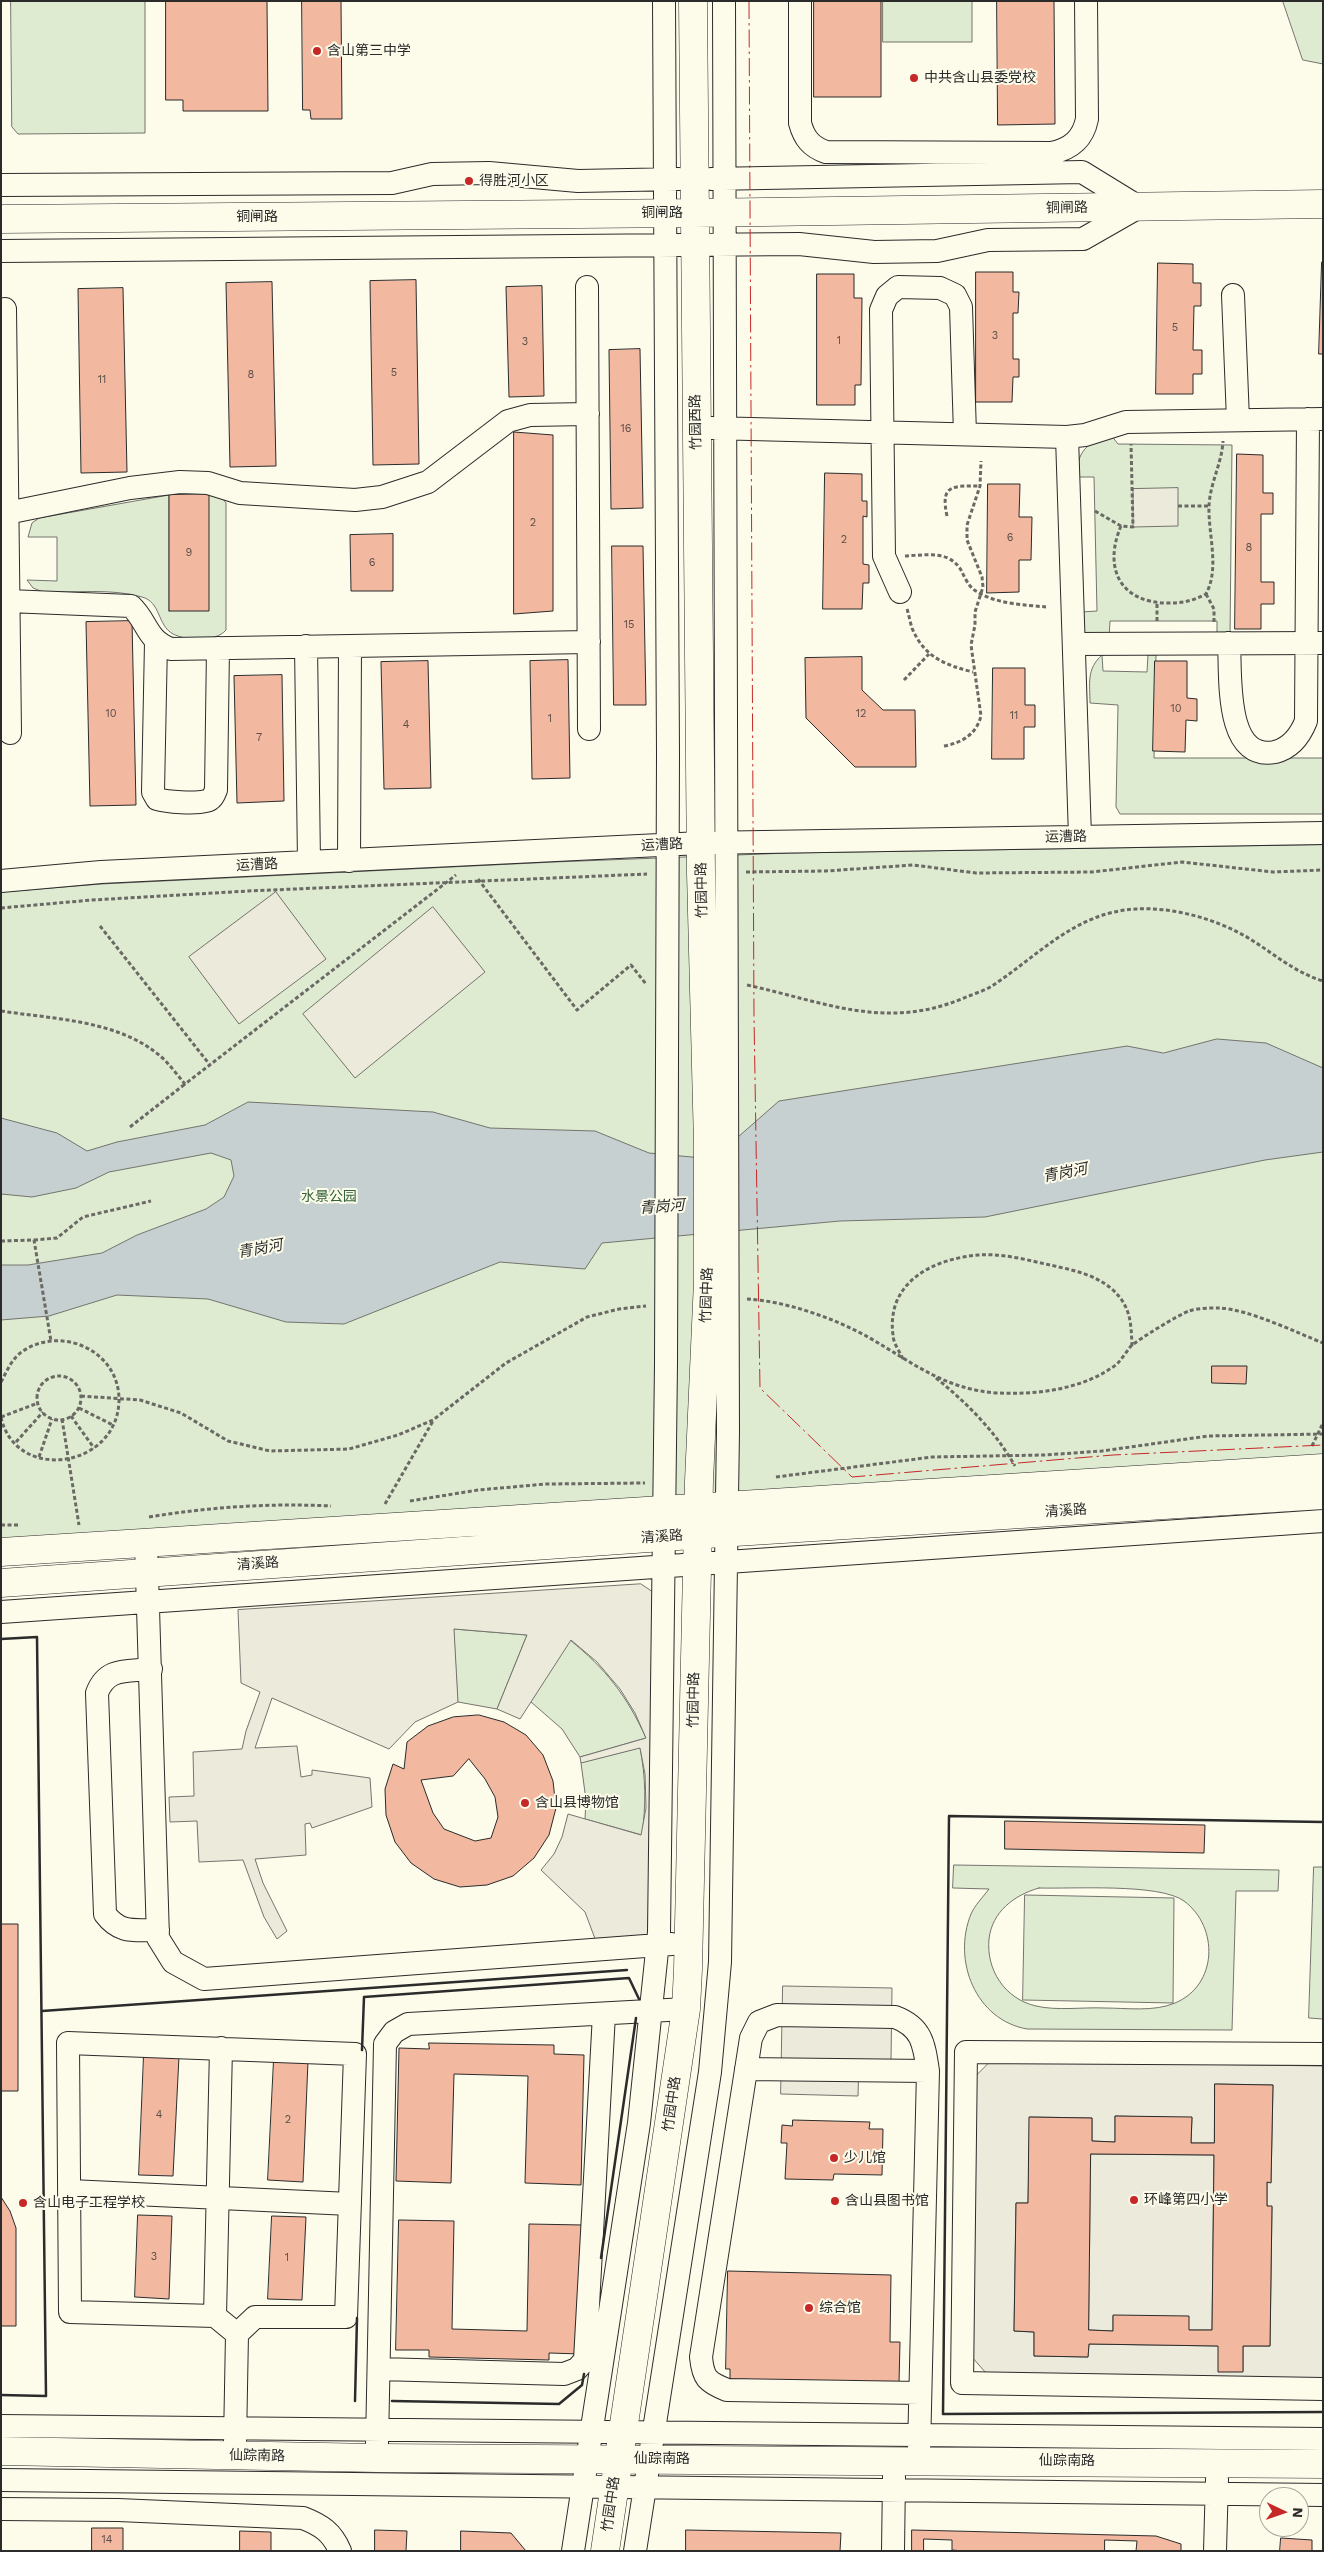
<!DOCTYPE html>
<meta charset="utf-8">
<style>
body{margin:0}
#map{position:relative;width:1324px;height:2552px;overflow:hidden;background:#fdfbea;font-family:"Work Sans",sans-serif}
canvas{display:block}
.frame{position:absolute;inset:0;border:2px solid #2b2b2b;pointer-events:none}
.north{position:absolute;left:1259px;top:2487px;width:50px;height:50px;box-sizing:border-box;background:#fdfbea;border:1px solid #a9a89e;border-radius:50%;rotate:93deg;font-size:14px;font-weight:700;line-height:20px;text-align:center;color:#2b2b2b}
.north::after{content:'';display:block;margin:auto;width:18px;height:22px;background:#c62828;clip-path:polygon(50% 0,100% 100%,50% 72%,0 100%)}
</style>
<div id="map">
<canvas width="1324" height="2552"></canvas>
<div class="frame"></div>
<div class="north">N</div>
</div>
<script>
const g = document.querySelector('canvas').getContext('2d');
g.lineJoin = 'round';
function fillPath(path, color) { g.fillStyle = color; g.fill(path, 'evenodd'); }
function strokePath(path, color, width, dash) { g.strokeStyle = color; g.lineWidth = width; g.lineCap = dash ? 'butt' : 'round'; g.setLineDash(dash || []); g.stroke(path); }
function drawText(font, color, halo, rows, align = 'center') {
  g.font = font + ' "Work Sans","Noto Sans SC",sans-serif'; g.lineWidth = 4; g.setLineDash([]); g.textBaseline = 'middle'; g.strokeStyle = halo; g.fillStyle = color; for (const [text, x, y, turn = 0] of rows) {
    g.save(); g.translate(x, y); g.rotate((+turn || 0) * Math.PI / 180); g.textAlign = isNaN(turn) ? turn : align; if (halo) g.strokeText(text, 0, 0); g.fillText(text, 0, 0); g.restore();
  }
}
const green = new Path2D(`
 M11 1H145V133L18 134 12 127Z
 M883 1H972V42H883Z
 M1283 1H1323V64L1303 60Z
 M1111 435 1118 444 1232 445 1230 638 1217 637V621H1110L1109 638 1085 633 1081 627V612L1097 611 1094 477H1077C1077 450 1087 443 1111 435Z
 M209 494H219L226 503V630C216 642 187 641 173 634 157 625 161 602 142 597 111 588 74 593 43 592L33 588 27 580 57 581V537H28L32 523 39 518 169 495V611Z
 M1102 655 1103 671 1147 672 1148 655H1156L1154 758H1323V814H1120L1116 807 1118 705 1090 703C1090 684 1086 669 1102 655Z
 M1323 845V1455L1 1545V892L101 884 554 862 789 853Z
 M454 1629 527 1635 497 1709 458 1702Z
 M570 1640C606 1669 627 1696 646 1738L580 1757 562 1729 531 1702Z
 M640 1748C646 1778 646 1805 642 1835L585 1819 586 1800 581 1763Z
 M954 1865 1279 1870 1278 1891H1236L1232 2030 1027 2029C976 2020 952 1961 971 1914 975 1905 983 1897 989 1889L953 1888ZM1039 1888C1072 1889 1159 1883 1184 1901 1219 1927 1218 1985 1175 2003 1154 2012 1127 2008 1104 2008 1083 2007 1057 2011 1036 2006 1005 1999 986 1970 989 1939 992 1912 1014 1895 1039 1888Z
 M1314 1867H1323V2019L1309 2018Z
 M1025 1895 1174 1898 1173 2003 1023 2000Z`);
const parking = new Path2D(`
 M1178 488V526L1133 527V489Z
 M276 892 326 959 239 1024 189 957Z
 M433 907 485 972 355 1078 303 1014Z
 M641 1584 659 1596 661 1606 648 1936 597 1944 585 1912 541 1870 554 1854 562 1837 568 1814 641 1835 646 1808 645 1774 640 1748 581 1763 580 1757 646 1738 635 1713 620 1689 597 1662 571 1640 520 1719 497 1709 527 1635 454 1629 458 1702 415 1722 389 1749 272 1698 255 1748 297 1746 301 1777 312 1775V1770L370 1778 372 1807 312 1828 310 1823 305 1824 306 1855 255 1859 263 1883 287 1931 277 1939 264 1917 243 1860 199 1862 197 1821 170 1822 169 1797 194 1796 193 1752 242 1749 246 1731 260 1692 241 1683 238 1610Z
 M783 1986 892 1988 891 2061 859 2060 858 2096 781 2094Z
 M991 2061 1323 2066V2382L986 2373 971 2356 973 2079ZM1215 2084 1273 2085 1271 2182H1267V2206L1272 2207 1270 2346H1243V2371L1218 2346 1089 2344 1088 2357 1034 2356V2332L1014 2331 1016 2203H1028L1030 2117 1092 2118V2141L1115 2142V2116L1192 2118 1191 2143H1214Z
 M1091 2154 1214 2155 1212 2330H1189L1113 2316V2331L1089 2330Z`);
const water = new Path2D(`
 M1217 1039 1266 1043 1323 1068V1152L1265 1160 985 1217 840 1221 602 1243 585 1269 500 1262 344 1324 286 1322 208 1299 117 1295 49 1316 1 1320V1265H28L102 1253 137 1235 206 1209 224 1197 234 1176 231 1160 211 1153 109 1172 76 1188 32 1197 1 1194V1118L57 1133 87 1151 117 1142 205 1125 248 1102 433 1112 490 1128 595 1131 649 1153 713 1159 779 1101 1127 1046 1163 1053Z`);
const building = new Path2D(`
 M166 1H267L268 111H183V100H166Z
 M302 1H341L342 119H311L310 110H303Z
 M814 1H881V97H814Z
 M997 1H1054L1055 124 998 125Z
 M1322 262H1323V354H1319Z
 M1158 263 1193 264V283H1201V306H1194L1193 350H1202V374H1193V394H1156Z
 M976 272H1013V292H1019L1018 313H1013V359H1019V377H1013L1012 402H976Z
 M817 274H854V298H862L861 385H855V405H817Z
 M416 280 419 464 373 465 370 281Z
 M272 282 276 466 230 467 226 283Z
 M542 286 544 396 509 397 506 287Z
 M123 288 127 472 81 473 78 289Z
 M640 349 643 508 611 509 609 350Z
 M514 432 553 435V611L514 614Z
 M1237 454 1263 455V493H1273V514H1261V582H1274V604H1261V629H1235Z
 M825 473 862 474V501H867V517L863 516V564L869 565V583H863L862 609H823Z
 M988 484H1020L1019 517H1032L1031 560H1019V592L987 593Z
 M209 494V611H169V495Z
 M393 534V591H351L350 535Z
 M612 546H643L646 705H614Z
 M132 621 136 805 90 806 86 622Z
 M862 657V690L883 710H915L916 767H855L806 718 805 658Z
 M568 660 570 778 532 779 530 661Z
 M428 661 431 788 384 789 381 662Z
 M1155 661H1187V698L1197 699V721L1186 720 1185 752 1153 751Z
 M993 668H1025V705H1035V727H1024V759H992Z
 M282 675 284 801 237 803 234 676Z
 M1212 1366H1247L1246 1384 1212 1383Z
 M479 1715 504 1722 526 1735 543 1755 553 1781 556 1808 549 1835 534 1858 513 1876 487 1885 460 1887 434 1879 411 1863 395 1842 386 1815 385 1789 393 1764 404 1769 407 1742 428 1726 453 1717ZM469 1759 485 1779 495 1797 498 1817 491 1838 475 1841 444 1829 433 1813 421 1780 453 1776Z
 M1005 1821 1205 1825 1204 1853 1005 1849Z
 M1 1924H18V2091H1Z
 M429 2043 554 2045V2054L584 2055 581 2185 525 2183 528 2076 454 2074 451 2183 396 2181 399 2048 429 2049Z
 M144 2054 179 2056 173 2176 139 2175Z
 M274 2059 308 2061 303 2182 268 2180Z
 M1215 2084 1273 2085 1271 2183 1267 2182V2206H1272L1270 2346H1243V2372H1218V2346L1089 2344 1088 2357 1034 2356V2332L1014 2331 1016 2203H1028L1029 2117 1092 2118V2141L1115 2142V2116L1192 2117 1191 2143H1214ZM1091 2154 1214 2155 1212 2330H1189V2316L1113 2315V2331L1089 2330Z
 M793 2120 870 2122 869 2129H883L882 2175 834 2174 833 2180 785 2179 787 2143H781L782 2125 792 2126Z
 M1 2197 10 2211 16 2228V2326H1Z
 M138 2215 172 2216 169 2299 135 2297Z
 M272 2216 306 2217 302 2300 268 2299Z
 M399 2220 454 2221 452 2329 527 2331 529 2224 583 2225 581 2354 549 2353V2360L429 2357V2350H396Z
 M728 2271 891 2275 890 2342H900L899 2383 730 2379V2369H726Z
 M92 2528H123V2551H92Z
 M375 2530 407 2531 406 2551H375Z
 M686 2530 841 2533 840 2551H686Z
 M912 2530 1156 2536 1181 2544V2551H912Z
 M240 2531 271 2532V2551H240Z
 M461 2531 511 2533 526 2551H461Z
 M1281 2538 1312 2540V2551H1280Z
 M924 2539 952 2540V2550L963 2551H924Z
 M1105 2540 1137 2541 1136 2551H1105Z`);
const path = new Path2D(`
 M1178 506H1209
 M1095 511 1121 526 1133 527 1131 444
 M947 516C940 484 953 486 980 486
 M1121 526C1103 568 1120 603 1168 603 1182 603 1193 601 1206 594 1220 568 1208 534 1209 506 1210 483 1222 463 1223 441
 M905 556C926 555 949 550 961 570 964 576 968 585 973 589 993 604 1024 605 1047 607
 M1206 594 1214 609V624
 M907 609C909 615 910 622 912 628 924 657 945 665 973 672
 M1157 621V603
 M904 680 929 654
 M944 746C961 743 976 735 981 716L971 645 975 625V612L983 587 982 577 967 540V525L980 486 981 461
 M746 872 826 871 913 865 976 873 1092 872 1182 862 1273 872 1323 870
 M478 879 577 1010 631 965 646 984
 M1 908 92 900 248 891 647 874
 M100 926 210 1065
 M747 985C825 1002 885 1031 964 998 973 994 984 991 992 986 1039 955 1076 912 1136 909 1172 907 1213 918 1245 936 1271 951 1293 972 1323 981
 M1 1011C53 1019 117 1020 159 1055 169 1063 177 1075 185 1084L456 875
 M130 1127 185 1084
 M34 1240 57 1238 83 1217 151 1201
 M1 1241 34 1240 51 1341
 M747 1299C785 1301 834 1318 868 1337 912 1362 945 1390 998 1393 1037 1395 1085 1389 1117 1364 1122 1359 1126 1352 1131 1346 1139 1339 1178 1315 1189 1311 1197 1308 1211 1308 1219 1308 1248 1309 1295 1332 1323 1343
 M903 1359C900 1352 893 1343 893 1335 886 1282 933 1259 978 1255 1002 1253 1027 1260 1050 1265 1072 1270 1095 1274 1113 1290 1131 1307 1131 1323 1132 1346
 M37 1398a22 22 0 1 1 44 0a22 22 0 1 1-44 0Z
 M936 1378C967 1403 995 1431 1015 1466
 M1 1382C7 1371 12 1358 23 1351 62 1325 120 1351 119 1401 117 1469 15 1483 1 1417
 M81 1396 140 1400 181 1413 228 1441 270 1451 349 1449 398 1435 433 1420 506 1363 587 1317 619 1309 646 1306
 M79 1408 113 1425
 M71 1416 94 1448
 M1 1417 38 1403
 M62 1419 79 1525
 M16 1442 43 1412
 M1312 1446 1323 1423
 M39 1457 52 1419
 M776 1477 932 1457 1045 1455 1102 1451 1208 1436 1323 1434
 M410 1501 478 1490 546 1484 645 1483
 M385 1504 433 1421
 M149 1517C210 1507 269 1503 331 1506
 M1 1525H20`);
const minor = new Path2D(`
 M800 1V123C804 138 811 147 826 152L1051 153C1071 149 1083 139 1087 119L1086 1
 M1 185 392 183 432 174 489 173 578 181 679 179
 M1 251 799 244 874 252 937 251 988 240 1083 239 1139 207 1082 172 711 179
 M587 287 589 729
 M1233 295 1238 420
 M5 309 10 733
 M711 428 1067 437 1085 435 1126 422 1323 419
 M1067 437 1080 837
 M7 513 130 488 180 482 208 483 240 493 355 500 382 497 428 482 508 421 530 415 588 414
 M900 592 884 556 881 310 887 296 898 287 940 288 955 295 961 307 965 434
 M8 601 131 606C148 622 146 640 171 649L589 642
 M156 642 153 792 157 799C167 802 195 804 206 801 212 800 214 795 216 790L218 648
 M1229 643C1231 674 1224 762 1275 752 1291 748 1300 736 1306 721L1308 419
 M1074 644 1323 643
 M306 646 309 862
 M349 861 350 646
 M1 881 101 872 701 843 1323 833
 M146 1542 158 1938 173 1962 204 1979 672 1944
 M1 1612 1323 1521
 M151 1669C126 1672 107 1667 97 1693L105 1914C120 1934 134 1930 158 1930
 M221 2048 215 2316 237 2334 235 2442
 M1323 2054 966 2052 962 2383 1323 2389
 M746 2069 928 2071
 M70 2191 350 2204
 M215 2316 70 2312 68 2043 355 2054 346 2317H255L237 2334
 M379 2369 564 2374 577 2369 585 2360 604 2014
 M1 2426 1323 2439
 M377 2444 385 2044 394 2032 408 2024 686 2009
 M919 2450 928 2071C924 2044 922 2027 895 2017L777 2015 759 2022 751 2038 701 2357C703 2378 707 2382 727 2390L920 2393
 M1 2480 1323 2495
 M1 2509 118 2510 303 2518C321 2525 332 2532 340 2551
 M573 2551 639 2123 659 1932 666 1364 668 753 664 1
 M635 2551 710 2072 720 1962 728 1431 724 1
 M893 2551 894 2477
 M1215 2551 1217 2479`);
const major = new Path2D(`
 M1 219 694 213 1323 204
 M1 1552 1323 1468
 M1 1583 735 1532 1323 1495
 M1 2451 377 2458 1323 2464
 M605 2551 686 2009 688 1969 699 1481 708 1281V1144L701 873 693 1`);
const wall = new Path2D(`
 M1 1639 37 1637 46 2396 1 2395
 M1323 1822 949 1816 943 2414 1323 2412
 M42 2011 627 1970
 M362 2050 364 1997 629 1978 639 1999
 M601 2258 636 2018
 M355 2401 357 2318
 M392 2401 559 2404 582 2385 584 2374`);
const power = new Path2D(`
 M749 1 754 1016 760 1388 852 1477 1113 1455 1323 1445`);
const markers = [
 [317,51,5,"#c62828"],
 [914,78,5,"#c62828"],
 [469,181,5,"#c62828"],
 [525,1803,5,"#c62828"],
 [834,2158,5,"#c62828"],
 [1134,2200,5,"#c62828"],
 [835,2201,5,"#c62828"],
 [23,2203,5,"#c62828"],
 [809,2308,5,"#c62828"]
];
const numberNames = [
 ["5",1175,328],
 ["3",995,336],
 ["1",839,341],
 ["3",525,342],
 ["5",394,373],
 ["8",251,375],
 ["11",102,380],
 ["16",626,429],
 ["2",533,523],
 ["6",1010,538],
 ["2",844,540],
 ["8",1249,548],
 ["9",189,553],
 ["6",372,563],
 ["15",629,625],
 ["10",1176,709],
 ["10",111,714],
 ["12",861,714],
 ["11",1014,716],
 ["1",550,719],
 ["4",406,725],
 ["7",259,738],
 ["4",159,2115],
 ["2",288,2120],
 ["3",154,2257],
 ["1",287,2258],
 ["14",107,2540]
];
const poiNames = [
 ["含山第三中学",327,51],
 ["中共含山县委党校",924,78],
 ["得胜河小区",479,181],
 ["含山县博物馆",535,1803],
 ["少儿馆",844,2158],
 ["环峰第四小学",1144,2200],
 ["含山县图书馆",845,2201],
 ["含山电子工程学校",33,2203],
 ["综合馆",819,2308]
];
const streetNames = [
 ["铜闸路",1067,208,-1],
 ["铜闸路",662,213],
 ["铜闸路",257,217],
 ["竹园西路",696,422,-91],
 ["运漕路",1066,837,-1],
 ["运漕路",662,845,-3],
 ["运漕路",257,865,-3],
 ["竹园中路",702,890,-91],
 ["竹园中路",707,1295,-88],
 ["清溪路",1066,1511,-4],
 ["清溪路",662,1537,-4],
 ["清溪路",258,1564,-4],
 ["竹园中路",694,1700,-89],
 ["竹园中路",672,2104,-82],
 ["仙踪南路",257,2456,1],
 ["仙踪南路",662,2459],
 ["仙踪南路",1067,2461],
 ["竹园中路",611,2504,-82]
];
const parkNames = [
 ["水景公园",329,1197]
];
const waterNames = [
 ["青岗河",1065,1173,-11],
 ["青岗河",662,1207,-4],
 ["青岗河",260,1249,-10]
];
fillPath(green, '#deebd1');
strokePath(green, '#74746e', 1);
fillPath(parking, '#eceadb');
strokePath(parking, '#74746e', 1);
fillPath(water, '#c7d0d0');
strokePath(water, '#74746e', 1);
fillPath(building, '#f2b8a0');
strokePath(building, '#2b2b2b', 1);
strokePath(minor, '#2b2b2b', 24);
strokePath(major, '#2b2b2b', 29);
strokePath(path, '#6a6964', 3, [4, 2.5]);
strokePath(minor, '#fdfbea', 22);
strokePath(major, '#fdfbea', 28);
strokePath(wall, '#2b2b2b', 2.5);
strokePath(power, '#c62828', 1, [18, 4, 2.5, 4]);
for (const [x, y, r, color] of markers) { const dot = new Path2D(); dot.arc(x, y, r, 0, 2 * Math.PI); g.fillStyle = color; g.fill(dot); strokePath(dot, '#fdfbea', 2); }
drawText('11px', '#5d4e48', null, numberNames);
drawText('14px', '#2b2b2b', '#fdfbea', poiNames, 'left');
drawText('14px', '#2b2b2b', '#fdfbea', streetNames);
drawText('14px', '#34623c', '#fdfbea', parkNames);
drawText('italic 15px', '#2b2b2b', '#fdfbea', waterNames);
</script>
